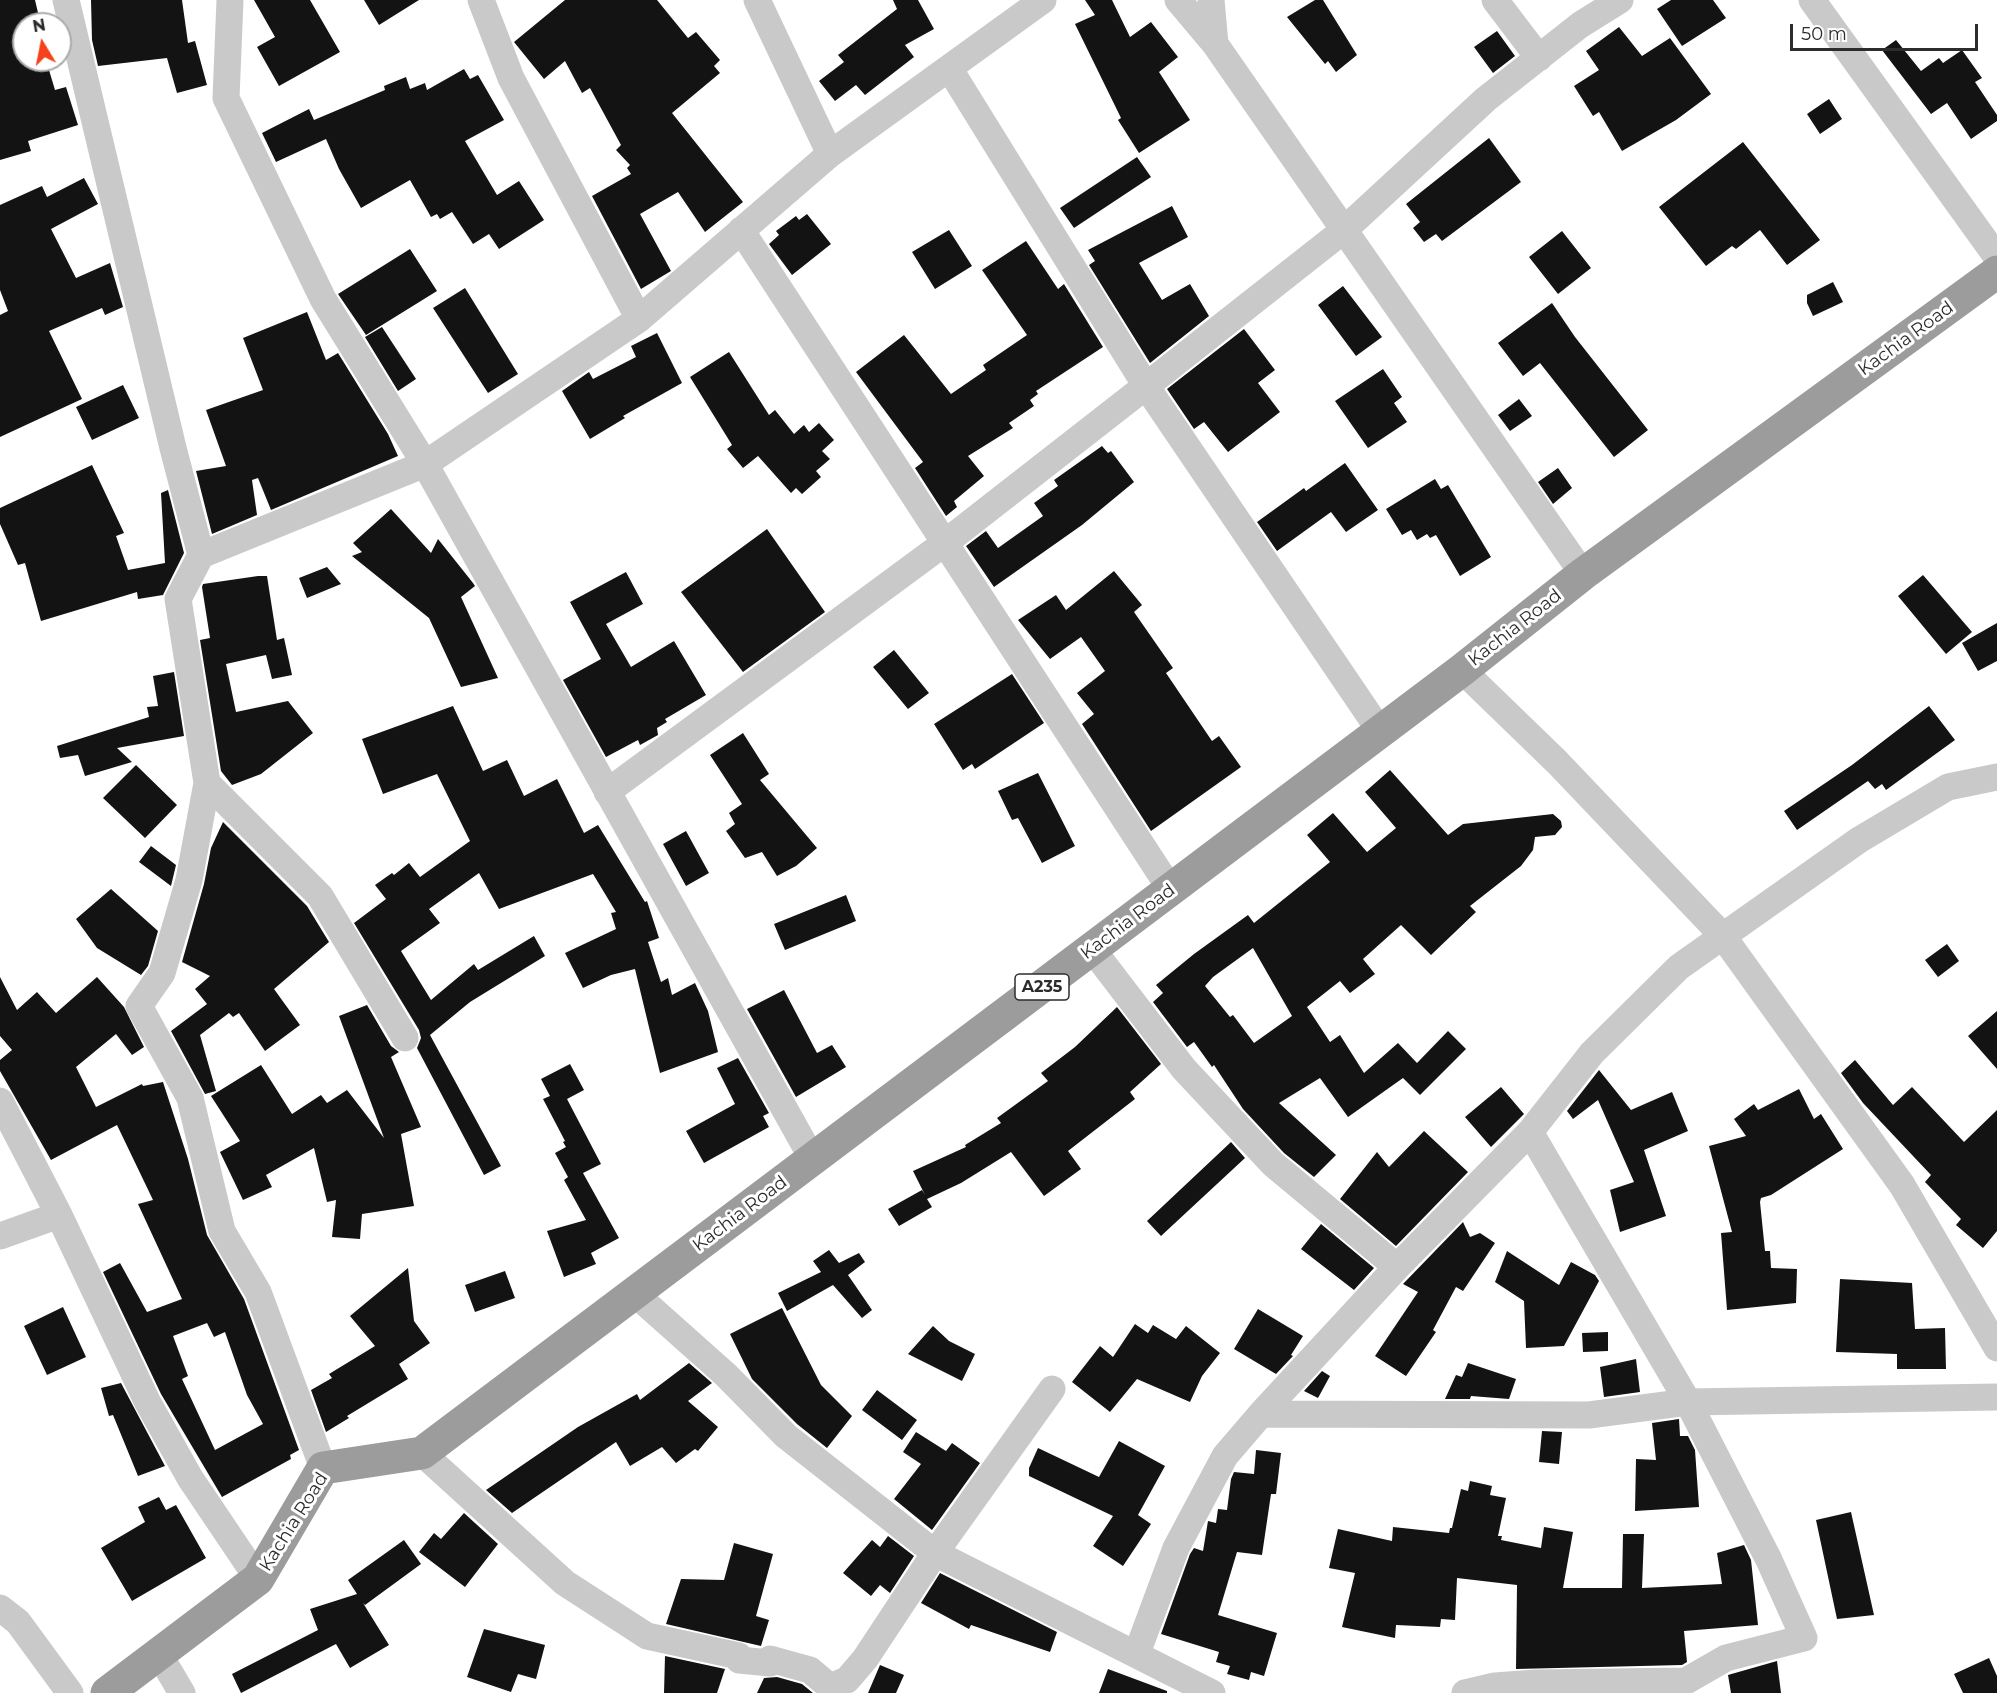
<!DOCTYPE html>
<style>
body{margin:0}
#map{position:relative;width:1997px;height:1693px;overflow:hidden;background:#fff;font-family:Montserrat,sans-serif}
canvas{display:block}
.north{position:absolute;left:12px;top:12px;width:60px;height:60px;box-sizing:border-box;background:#fff;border:2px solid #ababab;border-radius:50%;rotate:350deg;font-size:16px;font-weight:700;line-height:24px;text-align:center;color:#2c2c2c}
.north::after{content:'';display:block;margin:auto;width:21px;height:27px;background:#f5421b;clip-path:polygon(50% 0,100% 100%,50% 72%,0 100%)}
.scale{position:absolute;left:1790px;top:24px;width:188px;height:27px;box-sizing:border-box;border:3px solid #2c2c2c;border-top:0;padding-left:8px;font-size:18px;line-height:21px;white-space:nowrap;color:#2c2c2c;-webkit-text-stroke:4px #fff;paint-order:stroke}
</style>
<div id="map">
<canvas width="1997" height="1693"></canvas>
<div class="north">N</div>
<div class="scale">50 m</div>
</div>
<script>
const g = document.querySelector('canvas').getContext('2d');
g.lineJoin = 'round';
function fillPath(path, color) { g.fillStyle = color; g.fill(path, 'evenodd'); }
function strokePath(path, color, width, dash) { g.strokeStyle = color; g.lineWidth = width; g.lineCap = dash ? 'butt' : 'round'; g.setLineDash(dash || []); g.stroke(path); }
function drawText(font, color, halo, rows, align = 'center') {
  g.font = font + ' Montserrat,sans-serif'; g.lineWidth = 6; g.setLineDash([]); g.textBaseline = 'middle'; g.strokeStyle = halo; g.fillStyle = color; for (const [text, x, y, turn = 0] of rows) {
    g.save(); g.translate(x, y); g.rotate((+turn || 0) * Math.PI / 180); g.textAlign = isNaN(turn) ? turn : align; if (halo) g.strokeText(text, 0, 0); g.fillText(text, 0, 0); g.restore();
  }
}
const building = new Path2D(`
 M0 0H35L39 17 24 20V60H46L55 90 66 87 78 125 28 141 31 151 0 160Z
 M91 0H182L188 43 195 41 207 85 177 93 167 58 98 66 92 40Z
 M254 0H310L340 52 279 86 257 47 275 37Z
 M364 0H419L379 25Z
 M565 0H657L688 38 696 32 720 60 714 66 720 73 672 113 743 202 705 232 678 192 640 214 671 271 641 289 592 196 631 174 627 168 630 165 616 150 621 145 590 88 582 93 565 61 544 79 514 42Z
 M893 0H918L934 29 905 45 914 57 865 95 856 85 835 101 819 81 844 62 838 55 897 9Z
 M1085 0H1112L1130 37 1151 22 1178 57 1159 72 1190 120 1139 153 1118 120 1121 118 1075 24 1095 15Z
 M1315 0H1323L1357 55 1336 72 1328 61 1325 64 1287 17Z
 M1671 0H1713L1726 18 1682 46 1657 9Z
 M1619 27 1642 56 1670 38 1711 94 1676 120 1622 151 1599 112 1593 116 1574 86 1599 70 1586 51Z
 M1497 31 1515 56 1493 73 1474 47Z
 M1896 40 1921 71 1939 58 1943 63 1962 50 1982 78 1975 82 1997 115V121L1971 139 1947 103 1931 114 1882 50Z
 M464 69 470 79 478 75 504 120 465 141 497 195 519 181 544 220 499 249 489 234 473 244 452 212 440 219 437 214 431 217 410 180 361 208 339 169 326 139 276 162 262 133 309 109 314 120 385 90 384 86 406 77 410 89 425 83 427 90Z
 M1829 99 1842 119 1820 134 1807 114Z
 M1489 138 1521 182 1442 241 1436 234 1424 242 1413 228 1420 222 1406 204Z
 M1743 142 1820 240 1787 265 1760 230 1736 249 1732 246 1706 266 1659 207Z
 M1137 157 1151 177 1074 228 1060 208Z
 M84 178 98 204 51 229 76 278 110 263 123 307 105 315 102 308 49 331 82 399 0 437V315L8 311 0 290V205L42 186 47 197Z
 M1172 206 1188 237 1139 263 1162 300 1190 284 1209 316 1150 363 1089 265 1095 261 1088 250Z
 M807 214 831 244 792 275 769 244 779 235 776 231 796 216 799 220Z
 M949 230 972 266 935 289 912 252Z
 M1562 231 1591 268 1558 294 1529 257Z
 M1026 241 1058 289 1064 284 1103 347 1036 391 1038 394 1030 400 1034 406 1009 423 1013 428 968 456 984 476 954 501 957 507 946 516 915 468 923 462 856 372 904 335 951 394 986 370 983 365 1027 335 982 270Z
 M410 249 437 291 366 335 338 294Z
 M1833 282 1843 302 1813 316 1807 303V295Z
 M1343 286 1382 337 1356 356 1318 305Z
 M465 288 518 374 488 393 433 308Z
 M1552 303 1575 337 1648 430 1614 457 1540 363 1523 376 1498 343Z
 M307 312 326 360 338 353 388 434 398 456 271 510 258 478 252 480 257 515 212 534 196 471 226 466 206 410 263 390 243 338Z
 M382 327 416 379 398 391 365 337Z
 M1244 329 1275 370 1258 383 1280 412 1228 452 1204 422 1194 429 1167 389Z
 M657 333 682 383 623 416 625 418 590 439 562 391 589 372 593 379 636 357 631 346Z
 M729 352 769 415 775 410 794 434 804 425 809 432 819 423 834 440 822 451 830 459 816 471 821 477 802 494 796 488 791 493 758 456 743 468 727 449 732 445 690 377Z
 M1383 369 1402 397 1394 403 1407 422 1368 448 1335 401Z
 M123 385 139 418 92 440 76 407Z
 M1519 399 1532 416 1510 431 1498 415Z
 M1102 446 1108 453 1111 451 1134 482 1082 525 994 587 966 546 986 531 998 548 1043 516 1034 503 1058 486 1054 480Z
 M1345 463 1378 510 1346 532 1331 512 1277 551 1257 522 1304 488 1306 491Z
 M92 465 124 533 116 536 128 570 165 563 161 493 168 490 184 553 163 595 138 599 137 592 41 621 25 563 18 565 0 524V508Z
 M1558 468 1572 488 1553 504 1538 482Z
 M1435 479 1441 489 1448 485 1491 557 1460 576 1436 535 1430 538 1427 534 1417 540 1411 530 1402 535 1386 509Z
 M391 509 431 553 438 539 473 583 475 586 461 597 498 678 461 687 429 618 352 556 362 552 353 543Z
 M767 529 825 612 743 672 681 592Z
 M327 567 341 584 307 598 299 578Z
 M1114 571 1142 605 1134 612 1173 668 1166 673 1212 741 1219 736 1241 767 1151 831 1082 724 1094 714 1077 693 1105 671 1081 637 1050 659 1018 620 1056 595 1066 610Z
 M626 572 643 604 606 624 631 667 674 641 706 695 665 719 667 722 657 728 658 735 640 745 638 740 606 757 563 680 601 659 570 602Z
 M1923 575 1972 632 1946 654 1898 596Z
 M258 576H267L277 640 284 638 292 675 272 679 266 655 226 664 236 712 288 701 313 733 261 774 232 785 221 771 200 640 210 638 202 587 203 584Z
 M1997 623V661L1978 671 1962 643Z
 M894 650 929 693 908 709 873 667Z
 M174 672 184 736 117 748 132 762 85 776 78 755 60 758 57 746 149 717 147 707 158 706 153 676Z
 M1012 674 1044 723 975 769 972 764 963 770 934 724Z
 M453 706 483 771 507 760 524 796 557 779 584 833 598 825 645 902 647 901 659 938 648 942 661 982 668 978 672 995 695 983 708 1011 718 1052 660 1073 635 969 611 975 583 988 565 953 616 929 611 913 616 912 593 874 499 909 479 873 429 909 440 923 401 951 431 1000 474 964 478 970 534 936 545 956 470 1002 430 1035 501 1166 484 1175 417 1048 421 1038 419 1030 354 923 386 899 375 885 392 873 394 875 409 863 420 877 470 841 437 774 383 794 362 739Z
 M1929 706 1955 740 1886 790 1882 784 1875 789 1868 781 1797 830 1784 811 1852 765Z
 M743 733 769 774 760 780 817 848 796 866 777 876 762 852 745 858 726 831 735 824 729 813 742 804 710 755Z
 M136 765 177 805 145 838 103 798Z
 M1390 770 1448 835 1463 824 1553 814 1561 821 1562 827 1555 835 1535 837 1533 850 1521 866 1470 906 1476 912 1431 955 1401 925 1363 959 1375 974 1350 993 1340 981 1307 1007 1330 1042 1340 1035 1364 1073 1398 1043 1417 1063 1448 1031 1466 1049 1420 1095 1403 1078 1348 1117 1320 1078 1279 1103 1336 1155 1314 1177 1284 1153 1243 1109 1214 1065 1212 1067 1194 1042 1187 1047 1153 1002 1163 993 1156 985 1194 954 1248 915 1254 923 1330 862 1307 835 1333 813 1367 852 1396 828 1365 792ZM1253 948 1292 1016 1254 1043 1233 1015 1230 1017 1205 986 1213 977Z
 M1038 773 1075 846 1042 863 1018 818 1012 820 998 791Z
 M223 822 307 906 329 942 274 989 300 1025 265 1051 239 1013 233 1017 229 1013 200 1035 216 1091 205 1094 171 1031 207 1004 195 989 210 976 182 962 204 884 211 848Z
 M686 831 709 873 686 886 663 844Z
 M151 846 176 865 171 886 139 862Z
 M111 889 158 931 148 966 141 975 97 948 76 919Z
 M846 895 856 921 785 950 774 924Z
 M1947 944 1959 961 1938 977 1925 960Z
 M0 977 17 1010 37 992 56 1013 97 977 124 1007 144 1047 132 1055 116 1034 76 1067 96 1107 142 1084 143 1086 163 1082 188 1159 207 1235 244 1299 299 1450 290 1455 291 1459 222 1497 161 1394 103 1272 120 1263 147 1312 182 1299 138 1204 153 1200 117 1125 51 1160 0 1071V1060L12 1050 0 1036ZM207 1323 214 1337 225 1332 247 1395 263 1424 215 1450 182 1379 188 1376 173 1336Z
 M784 990 817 1053 832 1045 846 1067 796 1097 747 1009Z
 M367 1005 391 1046 399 1052 391 1057 421 1127 401 1134 414 1206 362 1214 360 1239 332 1237 336 1200 327 1202 314 1148 266 1175 272 1187 243 1200 220 1152 240 1141 211 1096 261 1065 292 1114 321 1095 327 1103 347 1090 384 1138 339 1016Z
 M1117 1007 1161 1064 1130 1092 1135 1099 1068 1151 1081 1169 1044 1196 1011 1152 961 1183 927 1199 932 1207 899 1226 888 1209 922 1190 925 1195 913 1171 966 1147 965 1145 1001 1123 997 1118 1048 1081 1041 1073 1075 1047Z
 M1997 1011V1069L1968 1036Z
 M738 1058 769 1113 763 1116 769 1127 704 1163 686 1131 735 1104 717 1068Z
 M1855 1060 1893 1105 1912 1087 1964 1142 1997 1110V1231L1983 1248 1956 1225 1961 1219 1925 1182 1931 1175 1863 1103 1841 1073Z
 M570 1064 584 1090 567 1099 601 1164 583 1173 619 1238 591 1253 596 1264 564 1277 547 1231 586 1220 564 1180 568 1177 555 1153 566 1147 563 1142 565 1141 543 1099 550 1096 541 1079Z
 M1599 1070 1631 1110 1672 1092 1688 1131 1644 1150 1666 1216 1620 1232 1610 1190 1634 1182 1598 1100 1573 1119 1567 1111Z
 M1501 1087 1524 1114 1491 1147 1465 1117Z
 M1799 1089 1814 1119 1821 1114 1843 1149 1771 1195 1761 1198 1760 1202 1765 1251H1770L1771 1268 1797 1269 1796 1303 1727 1310 1721 1233 1732 1232 1709 1146 1746 1136 1734 1119 1754 1104 1758 1110Z
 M1424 1131 1468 1172 1396 1246 1340 1199 1377 1152 1389 1167Z
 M1231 1142 1245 1158 1161 1236 1147 1221Z
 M1463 1222 1470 1237 1480 1233 1495 1243 1463 1291 1456 1287 1433 1330 1436 1332 1406 1376 1375 1356 1418 1292 1403 1284Z
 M1321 1224 1374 1268 1354 1290 1301 1249Z
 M829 1250 839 1263 859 1253 865 1262 848 1275 872 1310 862 1318 833 1285 787 1311 778 1293 821 1272 813 1261Z
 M1507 1251 1559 1285 1571 1262 1595 1275 1599 1281 1564 1346 1526 1348 1524 1301 1495 1282Z
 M408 1268 414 1321 430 1343 399 1364 408 1379 347 1416 349 1418 326 1432 311 1390 332 1378 329 1374 375 1346 350 1316Z
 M505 1271 515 1298 475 1312 465 1285Z
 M1840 1279 1912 1283 1915 1329 1945 1328 1946 1369H1897V1354L1836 1352Z
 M63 1307 86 1357 47 1375 24 1326Z
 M782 1308 821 1385 852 1416 827 1448 797 1424 752 1379 730 1334Z
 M1258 1309 1303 1336 1291 1355 1293 1356 1276 1374 1234 1349Z
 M1135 1324 1148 1333 1153 1325 1176 1339 1186 1326 1220 1353 1202 1376 1190 1402 1137 1379 1110 1412 1072 1382 1100 1346 1113 1357Z
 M933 1326 949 1341 975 1354 962 1381 908 1354Z
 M1608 1332V1351L1583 1352 1582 1333Z
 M1636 1359 1640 1392 1604 1397 1600 1367Z
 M689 1363 712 1383 688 1401 718 1427 698 1451 695 1449 676 1463 662 1447 630 1466 616 1442 512 1513 486 1490 578 1427 637 1394 640 1400Z
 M1468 1363 1516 1379 1509 1399 1471 1396 1470 1399H1445L1456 1375 1462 1377Z
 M1322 1371 1330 1376 1318 1398 1304 1391Z
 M121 1383 165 1466 138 1476 113 1415 109 1416 101 1388Z
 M877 1390 917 1420 902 1440 862 1410Z
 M1679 1419 1680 1436H1688L1695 1450 1699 1507 1635 1511 1636 1459 1656 1460 1652 1423Z
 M1542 1431 1562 1432 1559 1464 1539 1462Z
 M916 1432 946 1451 952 1443 980 1463 932 1530 894 1499 921 1464 903 1452Z
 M1119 1441 1165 1466 1138 1515 1151 1524 1123 1566 1093 1546 1113 1516 1029 1476V1468L1038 1448 1099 1477Z
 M1256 1450 1281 1453 1276 1494H1271L1262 1555 1237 1552 1218 1615 1277 1633 1264 1676 1251 1672 1249 1680 1227 1674 1230 1666 1216 1662 1219 1652 1161 1634 1190 1554 1194 1548 1203 1551 1208 1521 1216 1523 1218 1509 1227 1510 1231 1479 1234 1472 1254 1474Z
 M1470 1481 1492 1486 1490 1495 1506 1498 1498 1536H1502L1501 1540 1541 1548 1544 1527 1573 1532 1563 1588H1622L1623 1534H1644L1642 1588 1722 1584 1717 1553 1744 1545 1751 1560 1758 1625 1684 1631 1687 1662 1682 1665 1516 1669 1517 1585 1457 1578 1455 1620 1441 1619 1440 1627 1396 1625 1395 1638 1342 1627 1355 1573 1329 1568 1338 1529 1392 1541 1393 1527 1449 1533 1450 1528H1452L1461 1489 1468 1491Z
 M159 1497 166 1510 176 1505 206 1558 132 1601 101 1548 145 1522 138 1507Z
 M1851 1512 1874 1615 1837 1619 1816 1520Z
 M464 1513 498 1544 465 1587 419 1552 434 1533 441 1539Z
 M888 1536 914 1556 890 1593 880 1585 871 1596 843 1573 872 1540 880 1547Z
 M404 1540 421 1564 365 1605 363 1603 389 1645 350 1668 336 1644 241 1693 232 1674 318 1630 310 1609 357 1594 348 1580Z
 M734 1543 773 1554 756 1616 769 1620 761 1646 666 1624 681 1579 724 1580Z
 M940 1573 1057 1632 1050 1652 971 1625 969 1629 921 1603Z
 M484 1629 545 1645 536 1679 518 1674 511 1692 467 1677Z
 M665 1656 725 1669 717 1693H664Z
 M1989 1658 1997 1676V1693H1963L1954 1674Z
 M1777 1661 1781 1693H1731L1728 1675Z
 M880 1665 904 1675 896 1693H868Z
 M1108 1669 1167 1691V1693H1099Z
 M777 1677 802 1684 813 1693H757L764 1678Z`);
const minor = new Path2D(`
 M66 0 173 448 201 555 178 599 207 783 189 880 162 973 139 1006 190 1098 222 1231 258 1292 323 1468
 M230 0 226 98 323 299 425 464 813 1160
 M481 0 511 78 639 319
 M757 0 830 154
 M1178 0 1215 44
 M1211 0 1215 44 1583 574
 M1495 0 1539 58
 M1812 0 1997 257
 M949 68 1146 386 1380 731
 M741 230 1171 890
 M201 555 425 464 639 319 830 154 1043 0
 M1462 670 1557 762 1722 935 1902 1185 1997 1348
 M207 783 320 896 405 1038
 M607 792 946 542 1146 386 1344 230 1486 99 1580 25 1620 0
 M1092 949 1184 1069 1273 1164 1397 1267
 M0 1101 59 1215 147 1401 190 1478 258 1579
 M0 1236 59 1215
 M634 1293 726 1375 786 1436 935 1553 1212 1693
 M1261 1414 1589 1415 1688 1402 1997 1397
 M422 1453 565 1583 647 1636 739 1656V1660L770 1663V1659L810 1670 830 1687 847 1680 865 1659 935 1553 1052 1389
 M0 1608 18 1622 70 1693
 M1137 1653 1176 1548 1225 1456 1261 1414 1397 1267 1530 1132 1592 1053 1679 967 1859 840 1948 787 1997 777
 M159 1654 182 1693
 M1465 1693 1495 1686 1536 1683 1686 1681 1726 1658 1804 1638 1769 1560 1688 1402 1530 1132`);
const trunk = new Path2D(`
 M107 1693 258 1579 323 1468 422 1453 1462 670 1583 574 1997 272`);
const shields = [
 [1042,987,54]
];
const shieldNames = [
 ["A235",1042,987]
];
const streetNames = [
 ["Kachia Road",1906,339,-36],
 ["Kachia Road",1515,628,-38],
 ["Kachia Road",1128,922,-37],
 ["Kachia Road",740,1214,-37],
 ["Kachia Road",294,1522,-58]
];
fillPath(building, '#131313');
strokePath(minor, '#c9c9c9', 27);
strokePath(trunk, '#9c9c9c', 33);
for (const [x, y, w] of shields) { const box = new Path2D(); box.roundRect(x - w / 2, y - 13, w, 26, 4.5); g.fillStyle = '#fff'; g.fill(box); strokePath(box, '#2c2c2c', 1.5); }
drawText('bold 16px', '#2c2c2c', null, shieldNames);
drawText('18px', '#2c2c2c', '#fff', streetNames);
</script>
